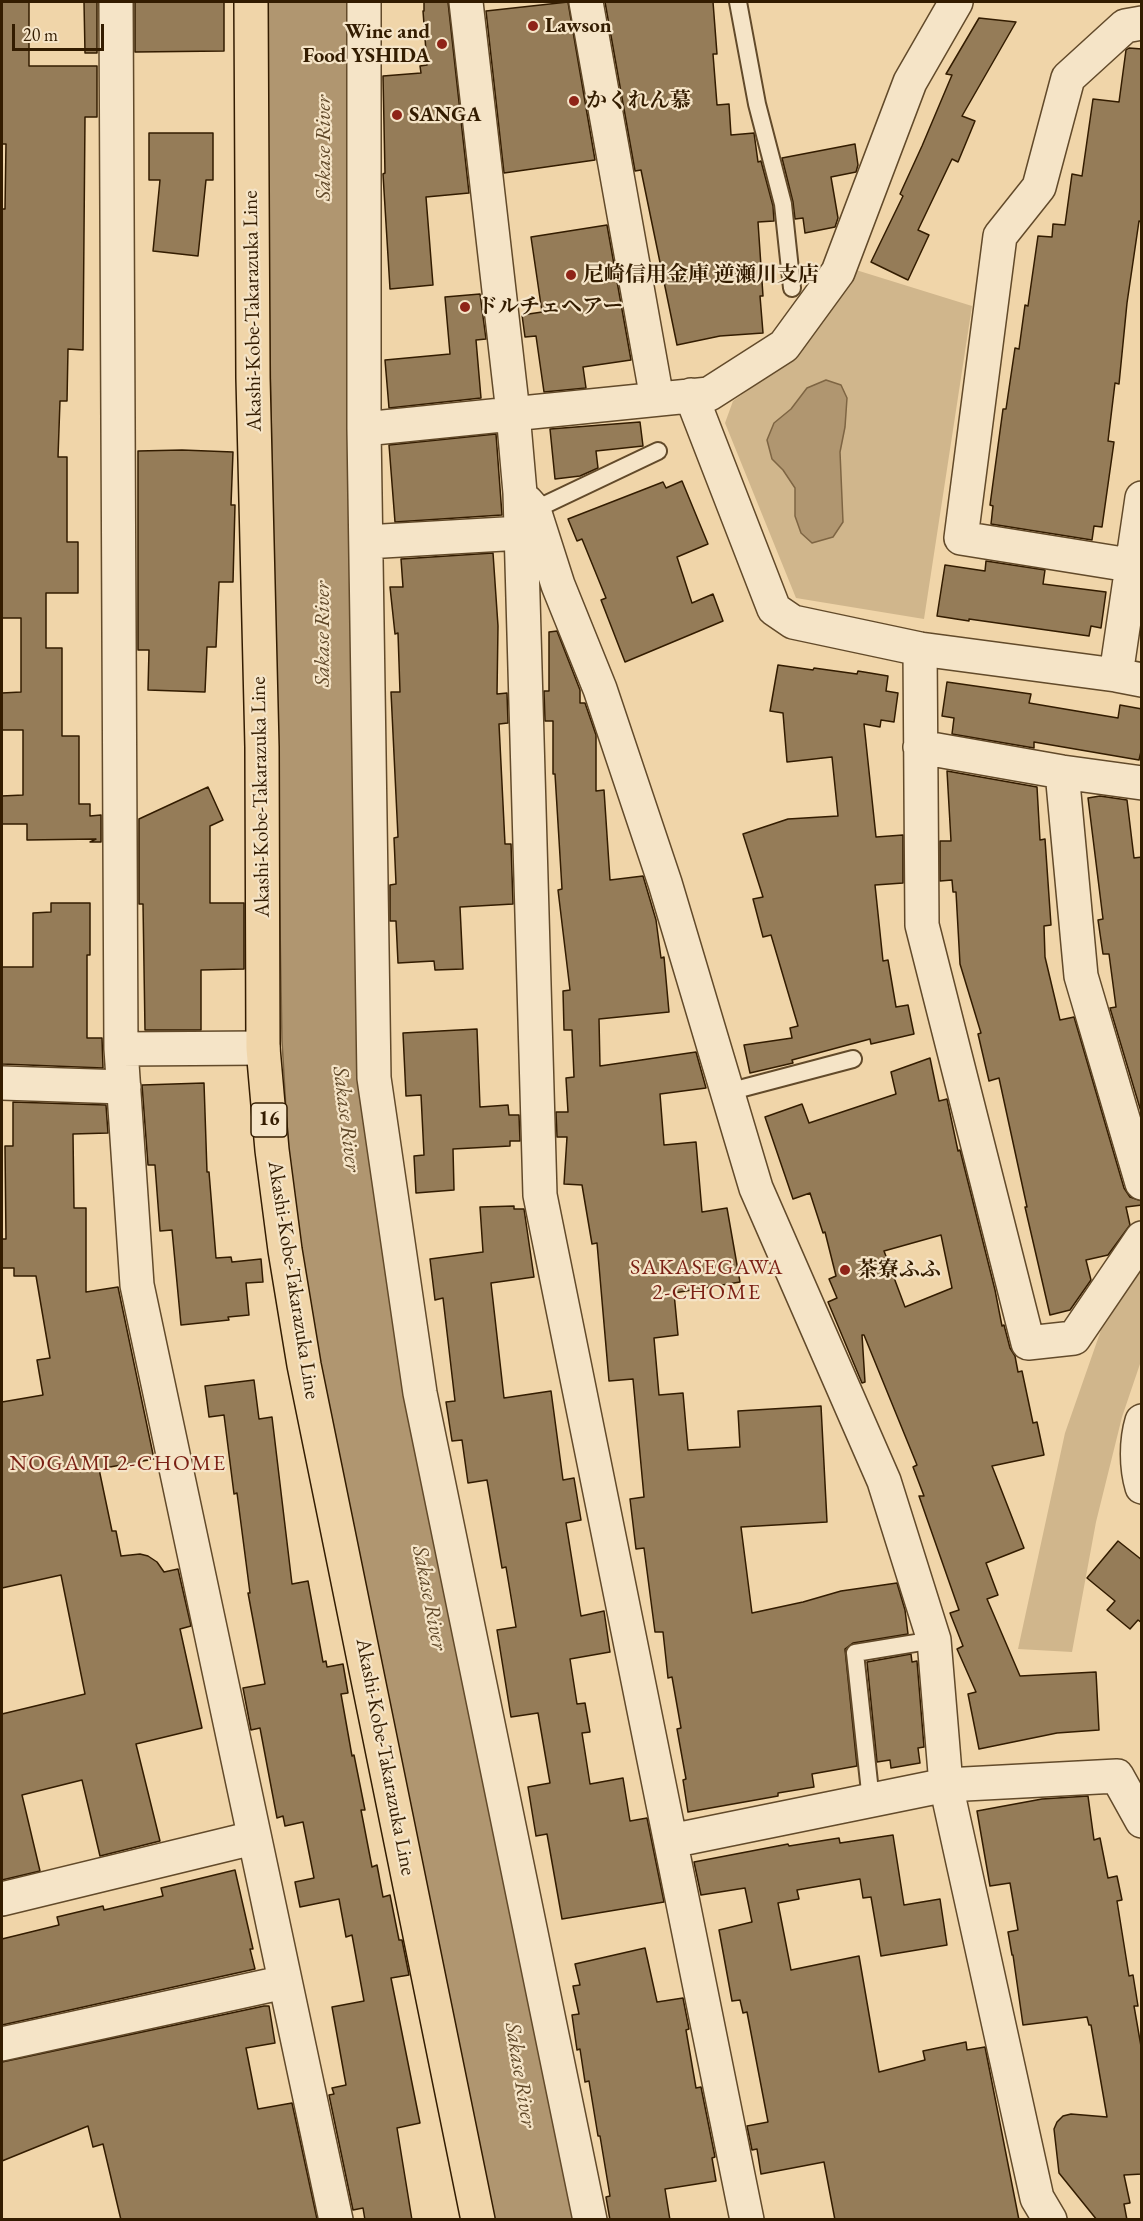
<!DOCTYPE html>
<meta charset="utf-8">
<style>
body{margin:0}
#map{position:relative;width:1143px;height:2221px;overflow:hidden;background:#f0d5a9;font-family:"EB Garamond",serif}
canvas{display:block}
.frame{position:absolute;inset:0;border:3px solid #331c00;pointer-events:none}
.scale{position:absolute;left:12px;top:24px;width:92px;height:27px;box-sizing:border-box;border:3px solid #331c00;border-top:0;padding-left:8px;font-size:18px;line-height:21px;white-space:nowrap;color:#331c00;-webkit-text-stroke:4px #f5e4c7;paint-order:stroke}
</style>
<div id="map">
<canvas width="1143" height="2221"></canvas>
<div class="frame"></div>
<div class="scale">20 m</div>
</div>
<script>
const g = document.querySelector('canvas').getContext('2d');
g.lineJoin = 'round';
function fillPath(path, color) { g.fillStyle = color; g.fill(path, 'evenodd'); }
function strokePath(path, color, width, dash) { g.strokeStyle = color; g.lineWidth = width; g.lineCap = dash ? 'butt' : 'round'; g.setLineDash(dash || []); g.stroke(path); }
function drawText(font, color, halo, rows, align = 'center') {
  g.font = font + ' "EB Garamond","Noto Serif JP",serif'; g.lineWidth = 4.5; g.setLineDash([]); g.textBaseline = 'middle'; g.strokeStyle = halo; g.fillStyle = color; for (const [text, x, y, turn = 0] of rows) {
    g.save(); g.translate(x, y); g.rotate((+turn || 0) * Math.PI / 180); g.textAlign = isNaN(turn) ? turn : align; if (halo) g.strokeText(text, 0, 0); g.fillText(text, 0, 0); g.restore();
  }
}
const green = new Path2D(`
 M856 270 972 306 924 619 796 598 725 423 733 401 787 362Z
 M1141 1270V1361L1122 1417 1096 1522 1072 1652 1018 1649 1065 1433 1101 1330Z`);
const water = new Path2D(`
 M264 2H348L364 1018 576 2219H494L322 1388 291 1193 282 1041Z
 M826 380 841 385 847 398 845 427 840 452 843 522 833 537 812 543 801 533 795 516V488L783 470 772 459 767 440 774 423 791 409 807 388Z`);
const building = new Path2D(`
 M2 2H29V66H97V117H85L83 350 68 349 67 401H60L58 457H67V542H78V593H46V648H62V736H79V804H90V816L101 815V842H90L96 839 27 840V824H2V796L23 795V730H2V693L21 692V618H2V209H5L6 144H2Z
 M84 2H97V53H85Z
 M135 2H224V51L135 52Z
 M424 2H448L469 193 426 197 433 285 390 289 383 174 385 173 383 76 421 73 420 66 427 65 423 11H424Z
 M568 2 595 160 504 173 486 11Z
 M605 2H713L717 54H713L717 105 729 104 731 135 754 133 758 162 761 161 773 206 774 221 758 222 763 296H760L763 333 720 336 677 345 641 170 635 171Z
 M979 18 1016 22 962 116 975 121 958 162 952 159 918 230 929 235 908 280 871 262 903 196 900 194 922 146 952 75 946 74Z
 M1129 48 1142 49V222L1139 221 1127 303 1119 384 1115 383 1108 441 1114 442 1102 527 1094 526 1092 540 991 524 993 506 990 505 1003 409H1006L1015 348 1019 349 1025 305 1028 306 1038 236 1052 237 1053 224 1065 225 1072 174 1082 176 1093 99 1119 102 1126 50Z
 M149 133H213V180H206L198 256 153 251 160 180H149Z
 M855 144 858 165 856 172 831 177 838 218 835 227 805 233 803 218 795 219 793 202 782 158Z
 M607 225 631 360 583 367 586 388 544 392 536 336 525 337 522 315 542 312 531 237Z
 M480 294 486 339 476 340 481 398 389 408 385 360 450 354 445 297Z
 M640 422 643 446 596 451 598 468 580 476 555 479 550 429Z
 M496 434 502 515 395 522 389 445Z
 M182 450 233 452 231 505H235L233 582H219L216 647H207L205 692 148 690 149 650H138V451Z
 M682 481 708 544 677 557 692 603 713 594 723 621 625 662 601 600 606 598 582 539 577 541 568 519 663 482 666 488Z
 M493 553 498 626 497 694 507 693 508 723 499 724 505 844H511L513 904 460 907 463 969 435 970 434 961 398 963 396 921H390V885L396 884 394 838 398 837 391 692H400L398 633 395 634 390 587H403L401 559Z
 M986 561 1045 570 1043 584 1106 592 1101 628 1091 626 1089 636 969 619V621L937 616 945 565 985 571Z
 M557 631 580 690V703H585L596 735V791L604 790 610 880 643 876 656 920 661 958 664 957 669 1012 599 1019 600 1066 696 1052 706 1088 660 1094 664 1145 696 1142 702 1212 727 1208 740 1282 674 1293 678 1335 654 1338 659 1395 683 1393 688 1450 740 1447 738 1411 821 1406 827 1522 741 1527 752 1613 803 1602 841 1591 897 1583 905 1610 908 1634 853 1643 845 1649 857 1766 812 1774 814 1787 778 1793V1796L688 1812 683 1780 686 1779 677 1729 681 1728 672 1677 668 1678 663 1632H655L644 1548 636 1549 630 1499 644 1497 633 1379 609 1381 597 1243 592 1244 582 1185 564 1184 567 1137H557L556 1112H568L566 1078 574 1077 572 1030H564L563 991 570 990 558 890 562 889 555 774H553V721H545L544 691H549V632Z
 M778 665 813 670 814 668 857 674 858 671 888 676 886 691 898 693 894 722 881 720 880 727 864 724 876 837 903 835V883L875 885 883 961 888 960 896 1007 908 1005 914 1034 871 1044 870 1039 792 1060 793 1063 750 1073 744 1045 792 1038 790 1028 798 1026 771 935 763 937 753 899 763 897 743 834 788 819 838 816 832 757 787 762 783 713 770 711Z
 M947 682 1031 694 1029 703 1118 718 1120 705 1142 709V747L1139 760 1034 742V748L952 734 954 718 942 716Z
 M947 771 1037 787 1040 840 1045 839 1051 925 1044 926 1045 957 1060 1020 1074 1017 1124 1188 1130 1197 1142 1201V1205L1126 1207 1130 1225 1108 1255 1086 1260 1091 1280 1070 1310 1050 1315 1025 1207H1027L999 1078 989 1081 978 1034 981 1033 960 964 956 892H953L952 880 940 881V841H951Z
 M208 787 223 820 210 826V903H244V969L201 970V1030H145L143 904H139V819Z
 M1100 796 1127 800 1134 858 1142 857V1115L1110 1008 1116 1007 1109 954H1103L1098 920 1103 919 1088 798Z
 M51 903H90V955H87V1038H102L103 1068 2 1064V967H33V913L51 912Z
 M477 1029 480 1107 508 1105 509 1115H519L520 1141H510V1146L453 1149 454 1190 416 1193 414 1156 424 1155 421 1095 406 1096 403 1033Z
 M930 1058 939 1101 947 1099 958 1151 960 1150 995 1290 1002 1326 1004 1325 1010 1348 1015 1356 1018 1372 1022 1371 1033 1423 1037 1422 1044 1455 992 1466 1024 1548 986 1563 998 1595 987 1599 1020 1676 1096 1672 1099 1730 1057 1733 979 1749 968 1694 976 1692 957 1649 963 1646 950 1613 959 1610 919 1496H924L913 1467 917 1465 864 1335H862L865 1382 862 1383 828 1302 837 1298 829 1279 836 1276 825 1232 823 1233 810 1193 793 1199 765 1117 802 1104 809 1123 896 1094 891 1072ZM941 1235 952 1288 905 1307 884 1251Z
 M204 1083 207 1172H209L216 1258 231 1257 232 1262 261 1259 263 1282 246 1283 249 1315 228 1317 229 1320 181 1325 172 1230 160 1231 155 1165H148L142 1085Z
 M13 1102 106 1105 108 1133 73 1134 74 1208H86V1292L118 1287 154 1459 99 1469 112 1531H116L121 1556 140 1554 148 1556 157 1562 164 1572 178 1569 191 1626 180 1629 202 1728 136 1744 160 1841 100 1856 82 1780 22 1795 40 1871 2 1880V1714L85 1694 61 1575 2 1588V1402L43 1395 37 1360 50 1358 36 1276H14V1268H2V1239H6L5 1146H13Z
 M514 1206V1209H524L534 1277 491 1283 504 1398 551 1391 563 1480 574 1478 581 1520 566 1523 581 1616 604 1611 610 1652 570 1659 577 1704 585 1703 590 1732 582 1733 590 1784 623 1778 630 1821 647 1818 664 1902 562 1919 547 1834 536 1836 528 1787 550 1783 538 1713 511 1717 497 1630 516 1627 506 1567 502 1568 487 1480 468 1483 462 1440 452 1441 446 1402 455 1401 443 1298 435 1300 430 1259 483 1252 480 1207Z
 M254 1380 259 1419 272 1417 292 1584 308 1581 323 1662 326 1661 327 1667 343 1664 348 1693 341 1694 352 1756 354 1755 365 1810H361L372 1867 377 1865 383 1897 390 1895 399 1940H402L409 1975 391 1978 420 2123 397 2128 412 2220H365L363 2208 353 2210 329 2095 334 2094 332 2088 346 2085 332 2007 364 2001 352 1935 346 1937 339 1899 300 1907 295 1882 314 1878 303 1822 285 1826 283 1816 277 1818 260 1728 251 1730 243 1688 265 1684 248 1593H250L237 1493 234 1494 224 1415 209 1417 205 1386Z
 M1118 1541 1142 1560V1623L1138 1620 1130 1629 1107 1610 1115 1601 1087 1578Z
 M911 1654 912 1662 917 1661 924 1747 918 1748 920 1763 891 1768 890 1760 877 1762 867 1662Z
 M1088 1796 1094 1840 1100 1838 1108 1878 1117 1876 1122 1900 1117 1901 1129 1976 1133 1975 1138 2006H1134L1142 2052V2174L1124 2175 1130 2203 1124 2204 1127 2220H1097L1059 2173 1054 2129 1057 2122 1063 2116 1071 2114 1107 2117 1091 2025H1089L1087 2017 1023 2025 1013 1955H1012L1008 1932 1018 1930 1010 1883 990 1886 977 1811 1042 1799Z
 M893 1835 904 1905 940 1899 947 1945 881 1956 871 1897 863 1898 860 1879 797 1890 799 1899 778 1903 791 1970 859 1956 879 2072 925 2060 923 2051 966 2042 967 2050 985 2047 1019 2220H835L824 2162 761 2174 757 2149 752 2150 747 2126 768 2122 747 2012 743 2013 740 2000 732 2001 719 1930 752 1922 745 1888 701 1895 694 1862 788 1844 789 1846 839 1838 840 1843Z
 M235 1870 253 1949H250L255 1969 2 2025V1939L59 1925 57 1917 103 1906 104 1910 163 1896 161 1888Z
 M645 1948 657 2002 683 1998 689 2029 686 2030 696 2088 701 2087 715 2157 712 2158 716 2181 665 2189 670 2220H610L606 2197 610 2196 600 2136H598L589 2081 585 2082 580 2049 577 2050 572 2015 579 2014 573 1986 580 1985 575 1964Z
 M264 2006H269L275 2043 246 2048 258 2109 292 2103 317 2219 121 2220 103 2144 93 2147 88 2126 2 2161V2062Z`);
const lane = new Path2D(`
 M738 2 757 104 783 204 792 288
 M534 510 658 451
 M728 1092 853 1059
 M871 1801 855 1653 934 1640`);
const street = new Path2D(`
 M116 2 121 1049 137 1285 336 2220
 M364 2V429L374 1078 420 1393 590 2220
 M466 2 513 413 520 493 540 1195 747 2220
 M586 2 657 399
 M1142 23 1125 26 1068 78 1039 187 1000 236 961 538 1142 567
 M691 395 774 609 793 622 920 649 1116 675 1142 680
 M364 429 709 394 784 346 838 272 910 82 956 2
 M527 502 534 510 558 585 600 689 665 883 756 1188 884 1481 934 1640 946 1785 1037 2198 1050 2220
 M366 542 521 533
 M920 649 922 925 1028 1343 1074 1338 1142 1238
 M1116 675 1142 498
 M920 747 1062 772 1142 783
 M1062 772 1081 976 1142 1183
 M121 1049 263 1048
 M2 1083 124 1087
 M1142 1421C1136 1441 1136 1467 1142 1487
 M671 1841 946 1785 1117 1776 1142 1821
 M2 1899 253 1838
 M2 2044 285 1982`);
const primary = new Path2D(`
 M251 2 253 378 262 747 263 1048 272 1150 285 1250 304 1365 478 2220`);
const markers = [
 [533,26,6,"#8f2418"],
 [442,44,6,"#8f2418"],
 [574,101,6,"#8f2418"],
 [397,115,6,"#8f2418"],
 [571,275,6,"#8f2418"],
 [465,307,6,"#8f2418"],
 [845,1270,6,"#8f2418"]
];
const shields = [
 [269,1120,36]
];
const shieldNames = [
 ["16",269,1120]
];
const poiNames = [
 ["Lawson",545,26],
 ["Wine and",430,32,"right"],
 ["Food YSHIDA",430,56,"right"],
 ["かくれん慕",586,101],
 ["SANGA",409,115],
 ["尼崎信用金庫 逆瀬川支店",583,275],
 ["ドルチェヘアー",477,307],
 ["茶寮ふふ",857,1270]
];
const streetNames = [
 ["Akashi-Kobe-Takarazuka Line",253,311,-91],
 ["Akashi-Kobe-Takarazuka Line",261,797,-91],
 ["Akashi-Kobe-Takarazuka Line",293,1280,81],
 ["Akashi-Kobe-Takarazuka Line",385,1757,79]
];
const waterNames = [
 ["Sakase River",324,148,-90],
 ["Sakase River",323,634,-90],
 ["Sakase River",346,1119,83],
 ["Sakase River",429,1598,79],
 ["Sakase River",520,2075,81]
];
const neighbourhoodNames = [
 ["SAKASEGAWA",707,1268],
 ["2-CHOME",707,1293],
 ["NOGAMI 2-CHOME",118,1464]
];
fillPath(green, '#d0b68c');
fillPath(water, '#b09670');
strokePath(water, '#7e6543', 1.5);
fillPath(building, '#957c58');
strokePath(building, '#331c00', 1.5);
strokePath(lane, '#624a2a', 20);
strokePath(street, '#624a2a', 36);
strokePath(primary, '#331c00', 36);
strokePath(lane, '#f5e4c7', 16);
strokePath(street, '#f5e4c7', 33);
strokePath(primary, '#f0d5a9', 33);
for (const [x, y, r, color] of markers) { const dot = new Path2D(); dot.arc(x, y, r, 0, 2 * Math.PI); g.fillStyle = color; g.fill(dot); strokePath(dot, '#f5e4c7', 2); }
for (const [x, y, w] of shields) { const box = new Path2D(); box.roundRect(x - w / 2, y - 17, w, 34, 4.5); g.fillStyle = '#f5e4c7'; g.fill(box); strokePath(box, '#331c00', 1.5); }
drawText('bold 20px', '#331c00', null, shieldNames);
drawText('bold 21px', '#331c00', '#f5e4c7', poiNames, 'left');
drawText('21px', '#331c00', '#f5e4c7', streetNames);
drawText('italic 22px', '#5f4727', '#f5e4c7', waterNames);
g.letterSpacing = '1.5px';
drawText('22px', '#7a1f14', '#f5e4c7', neighbourhoodNames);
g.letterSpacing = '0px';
</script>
